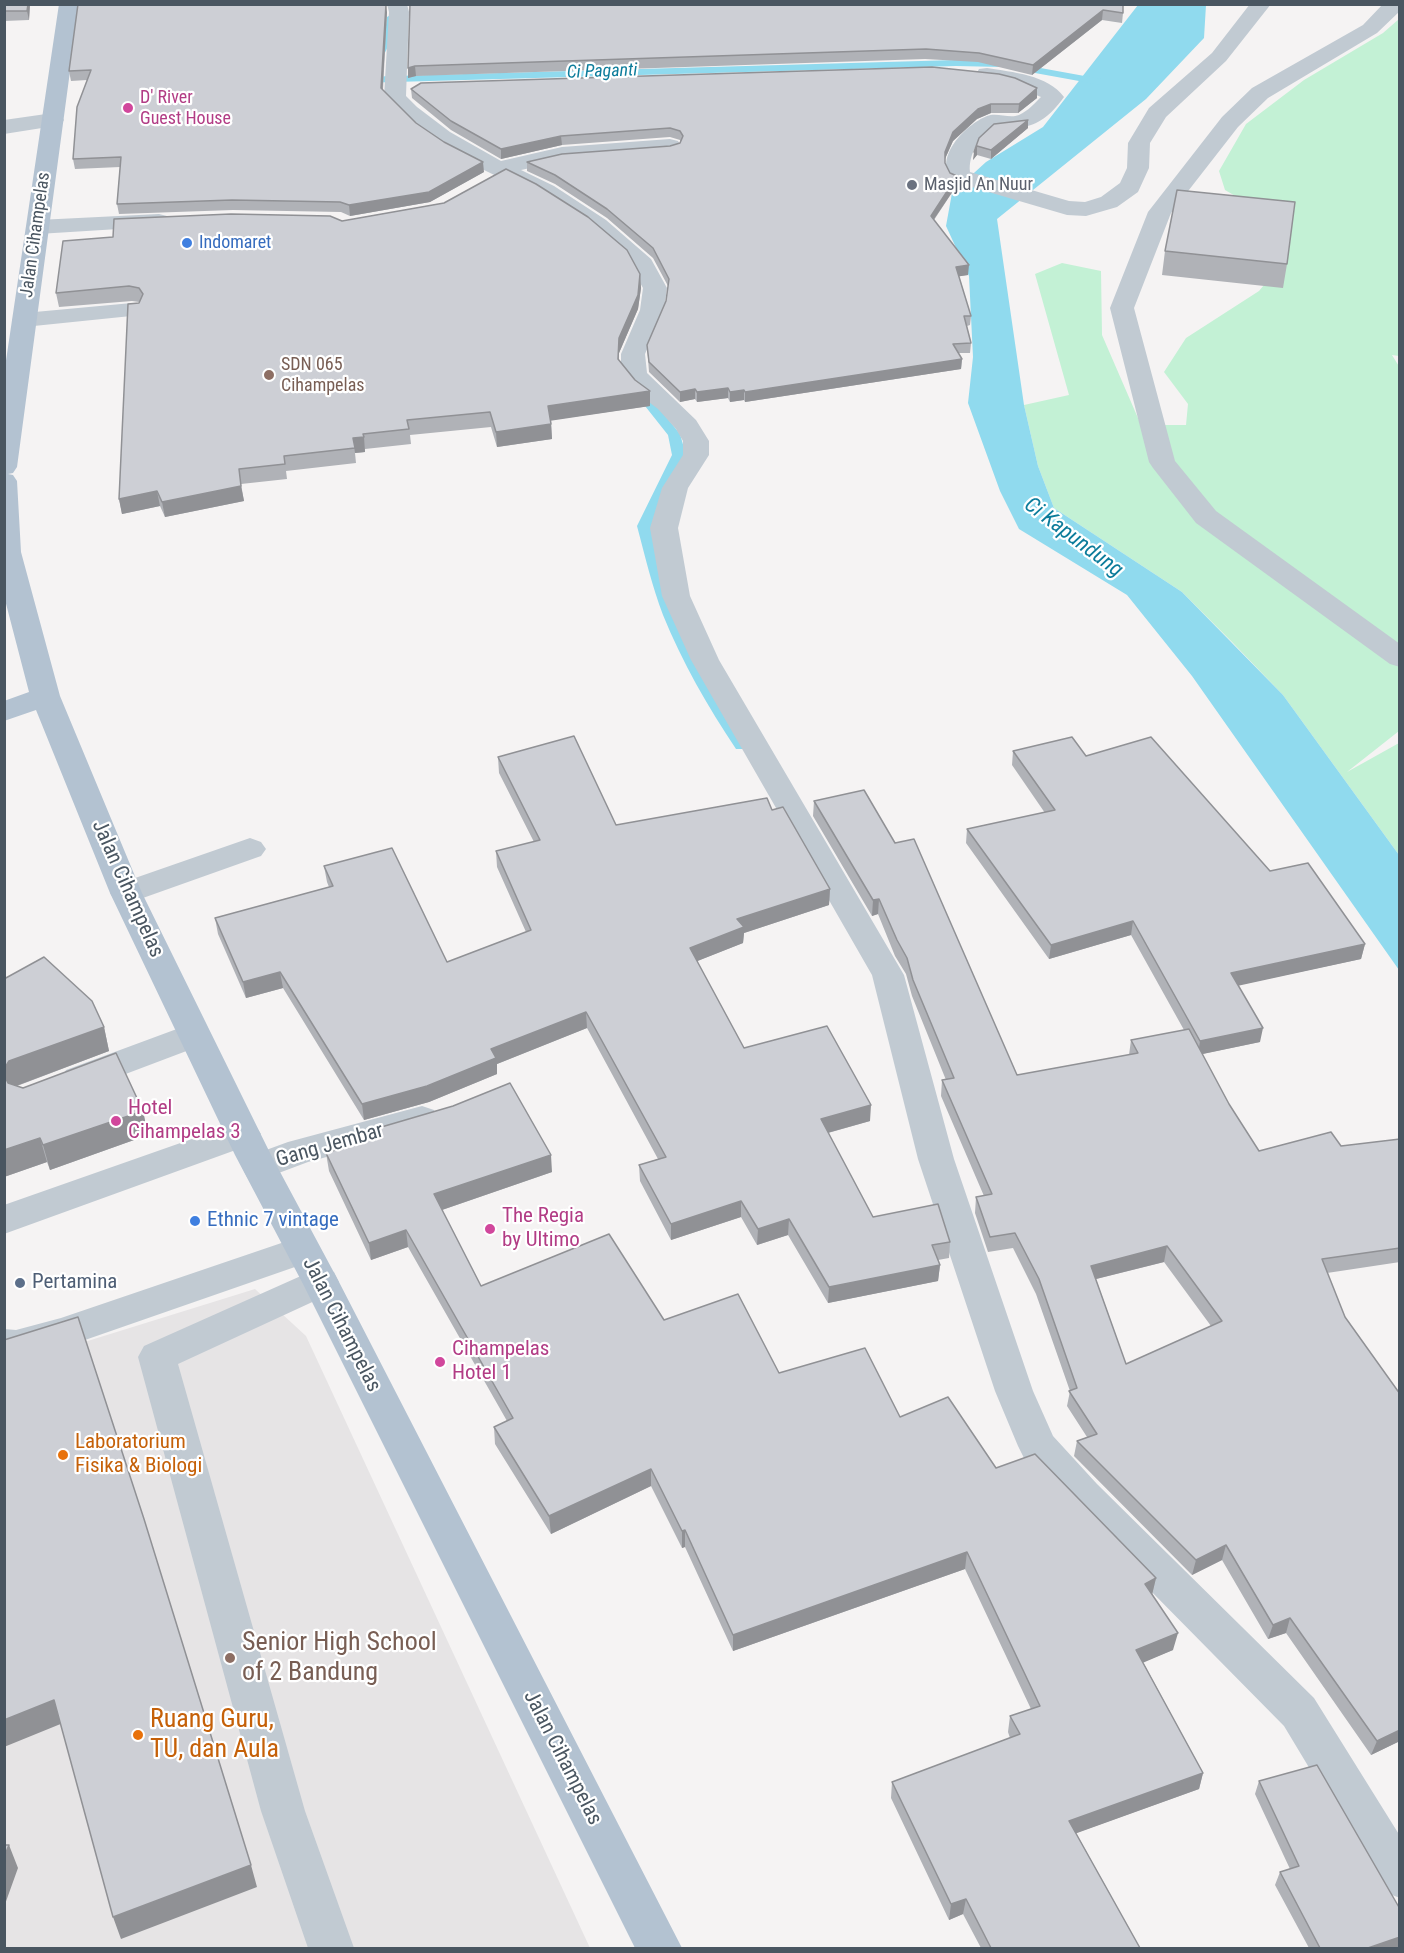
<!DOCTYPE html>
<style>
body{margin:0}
#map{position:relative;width:1404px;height:1953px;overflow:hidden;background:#f5f3f3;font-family:"Roboto Condensed",sans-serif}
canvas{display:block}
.frame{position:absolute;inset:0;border:6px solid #4a5661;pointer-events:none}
</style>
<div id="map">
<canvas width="1404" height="1953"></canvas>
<div class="frame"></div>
</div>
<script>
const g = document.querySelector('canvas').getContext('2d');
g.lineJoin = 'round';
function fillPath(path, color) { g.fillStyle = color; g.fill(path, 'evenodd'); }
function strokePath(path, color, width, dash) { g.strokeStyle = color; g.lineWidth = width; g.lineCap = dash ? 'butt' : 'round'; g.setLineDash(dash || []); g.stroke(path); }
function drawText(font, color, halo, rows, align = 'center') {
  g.font = font + ' "Roboto Condensed",sans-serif'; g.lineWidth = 4.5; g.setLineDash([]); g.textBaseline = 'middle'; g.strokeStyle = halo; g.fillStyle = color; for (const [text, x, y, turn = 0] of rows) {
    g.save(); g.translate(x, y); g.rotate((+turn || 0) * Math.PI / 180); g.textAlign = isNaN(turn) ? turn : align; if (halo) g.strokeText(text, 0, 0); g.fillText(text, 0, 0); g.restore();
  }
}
const education = new Path2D(`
 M255 1289 306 1336 590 1948H5L4 1367Z`);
const green = new Path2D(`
 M1399 19V356L1392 355 1400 368 1399 731 1347 772 1399 743V855L1283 695 1232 642 1182 592 1054 508 1038 466 1024 405 1069 395 1035 274 1062 263 1101 271 1102 335 1141 425H1186L1188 404 1164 372 1186 338 1259 291 1287 257 1280 222 1225 190 1219 171 1246 124 1304 80 1383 33Z`);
const water = new Path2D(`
 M1138 5H1206L1204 38 1146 99 997 219 1024 405 1038 466 1054 508 1182 592 1283 695 1399 855V970L1192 676 1127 595 1019 529 1000 491 968 403 973 357 969 276 946 226 952 193 986 162 1043 127Z`);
const stream = new Path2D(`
 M392 14 397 17 395 32 378 67H370L369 65 385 32 387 17Z
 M956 60 1002 61 1101 79 1106 82 1101 85 1002 67 956 66 360 83 355 80 360 77Z
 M636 383 640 384 680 434 686 455 651 526 669 591 683 628 706 673 749 746 746 749H736C708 707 682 662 663 615 652 586 645 556 637 526L672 455 668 435 630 387Z`);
const minor = new Path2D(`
 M387 4H407L409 12 406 96 417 107 450 132 501 161 562 147 670 139 678 141 681 146 678 151 670 153 562 161 521 170 554 186 606 220 651 259 667 288 664 310 645 354 647 373 696 420 709 441V455L688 488 678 528 690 596 719 660 904 975 954 1159 1033 1391 1053 1436 1097 1484 1314 1698 1400 1836V1898L1384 1892 1284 1726 1069 1508 1024 1458 1018 1446 995 1391 918 1159 872 975 691 660 662 596 650 528 662 488 683 455V441L676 429 658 409 637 393 621 374V354L640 310 643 288 629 263 590 230 538 196 459 158 434 142 401 117 384 97 389 12Z
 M1250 4H1271L1226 61 1166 117 1150 143 1149 168 1138 192 1117 207 1086 216 1067 215 951 181C934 157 965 125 987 116 997 112 1009 119 1019 115 1028 111 1035 103 1041 97L1015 86 979 79 976 74 979 69 987 68C1012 72 1048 75 1064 97 1057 107 1047 118 1036 123 1022 130 1012 126 999 128 980 132 968 155 970 172L1069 201 1085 202 1101 197 1120 183 1127 168 1128 143 1149 108 1212 53Z
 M1383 4H1400V11L1377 33 1268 98 1238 127 1171 213 1134 308 1175 461 1216 511 1400 644V667L1390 664 1196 523 1153 468 1149 462 1110 308 1148 212 1222 117 1252 88 1363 25Z
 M53 113 61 115 64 120 61 125 4 134V120Z
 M159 214 167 216 171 221 167 226 38 234 30 232 26 227 30 222 38 220Z
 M132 303 141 305 144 310 141 315 24 327 15 325 12 320 15 315 24 313Z
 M250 838 261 842 266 849 261 856 126 904 115 901 110 893 115 885Z
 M193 1023 205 1026 210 1035 205 1044 78 1092 66 1088 61 1079 66 1070Z
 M422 1106 434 1110 439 1119 434 1128 308 1162 260 1180 247 1177 242 1167 247 1157 288 1142Z
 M243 1121 255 1125 261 1134 255 1143 4 1234V1205Z
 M302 1236 315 1240 320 1250 315 1260 62 1348 16 1360 4 1359V1329L16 1330 61 1318Z
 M321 1267 334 1272 339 1282 334 1292 178 1364 305 1811 354 1948H308L261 1811 138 1357 144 1346Z`);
const major = new Path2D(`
 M59 4H79L17 467 13 473 8 474 13 475 17 481 21 552 60 696 142 893 271 1155 339 1282 682 1948H635L303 1284 235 1155 110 893 36 710 4 721V701L29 692 4 596V374Z`);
const wall = new Path2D(`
 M4 4H30L29 20 4 21Z
 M409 4H1123V13L1122 23 1102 20 1032 75 978 62 925 59 416 76 408 78V68L410 8Z
 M387 12 383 90 416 123 484 172 430 202 350 216 341 212 233 210 119 214 117 204 120 167 75 169 73 159 87 80 71 81 69 71Z
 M411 89 1037 98 1018 113H991L977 119 953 141 945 159V163L950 173 957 185 934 220 968 275 959 276 971 316 970 325 967 326 971 343 970 353H958L962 359 961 369 745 402 744 400 730 402 728 398 697 402 695 399 680 402 649 372 647 345 666 301 668 286 653 258 607 218 555 184 527 171V162L670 146 680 143V140L670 137 562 145 501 159 451 130 412 98Z
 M1028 120V128L991 159 977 155 973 160 979 138Z
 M342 221 640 274 641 288 638 309 619 353V360L635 380 650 391V406L551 420 552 439 497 447 491 427 410 435 411 444 365 449V452L355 453 356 463 286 471 287 479 241 484 244 501 165 517 160 506 122 514 119 499 139 302 132 301 59 307 56 293Z
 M1165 251 1287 264 1283 288 1162 275Z
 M1013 751 1086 756 1270 871 1365 944 1361 959 1238 985 1260 1042 1202 1054 1229 1104 1259 1151 1341 1146 1400 1139V1262L1327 1273 1345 1317 1400 1394V1741L1371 1755 1286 1633 1268 1639 1222 1560 1192 1575 1074 1456 1077 1441 1087 1437 1067 1406 1070 1391 1036 1294 1013 1248 988 1252 975 1213 976 1197 984 1196 941 1096 942 1080H946L912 996 906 974 895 956 878 914 872 916 813 816 814 801 1017 1075 1129 1055 1131 1040 1184 1030 1131 935 1049 959 966 843 967 829 1045 813 1012 765ZM1164 1262 1211 1326 1126 1364 1096 1279Z
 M498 757 616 825 772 810 830 889 829 905 744 933 743 943 697 961 744 1048 870 1121 828 1133 873 1217 950 1242 949 1258 938 1260 940 1265 938 1281 828 1303 788 1235 757 1245 741 1217 671 1240 640 1181 639 1165 658 1159 587 1028 497 1064V1074L429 1102 364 1120 283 988 246 998 218 934 215 918 329 887 327 882 324 866 447 962 526 932 497 867 496 851 534 842 499 773Z
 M4 979 104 1027 109 1051 17 1086 23 1088 143 1111 148 1135 50 1170 47 1162 4 1177Z
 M378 1128 552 1172 442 1210 481 1286 664 1320 779 1373 900 1417 996 1468 1156 1578 1152 1594 1173 1650 1143 1662 1203 1773 1199 1789 1076 1833 1140 1948H981L963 1914 949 1920 891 1798 892 1782 1010 1738 1008 1732 1010 1716 1031 1709 965 1569 733 1651 685 1547 682 1548 651 1486 551 1534 495 1444 494 1427 507 1421 408 1247 371 1260 329 1171 326 1153 379 1136Z
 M1259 1781 1400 1948H1309L1275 1885 1280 1872 1290 1869 1255 1794Z`);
const shadedWall = new Path2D(`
 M28 4H30L29 20 27 11Z
 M386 4 387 12 382 98 381 88Z
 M1103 10 1102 20 1032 75 1033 65Z
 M415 66 416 76 408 78V68Z
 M1037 88V98L1018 113 1019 104Z
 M991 104V113L977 119 953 141 944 161 945 152 953 132 978 109Z
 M1028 120V128L991 159V150Z
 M561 136 562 145 501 159V149Z
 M977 146V155L973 160 974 152Z
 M483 162 484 172 430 202 350 216 349 205Z
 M957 176V185L930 225 931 216Z
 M969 265 968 275 955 277 956 267Z
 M640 274 641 288 638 309 619 353V374V338Z
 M962 359 961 369 745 402V392Z
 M728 388V398L697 402V392Z
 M695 389V399L680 402V392Z
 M744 390V400L730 402V392Z
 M650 391V406L549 421 548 406Z
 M551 424 552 439 497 447 496 432Z
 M364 437 365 452 355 453 353 438Z
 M241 486 244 501 165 517 162 502Z
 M157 491 160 506 122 514 119 499Z
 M830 889 829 905 744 933 743 943 690 964V948L737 919Z
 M879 899 878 914 872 916 873 900Z
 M1133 921 1131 935 1049 959 1051 945Z
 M1365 944 1361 959 1228 988 1231 973Z
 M280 972 283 988 246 998 243 982Z
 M586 1012 587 1028 497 1064V1074L429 1102 364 1120 362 1104 491 1049Z
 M104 1027 109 1051 16 1086 10 1096 4 1076V1069L9 1061Z
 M1263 1028 1260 1042 1198 1055 1200 1041Z
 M871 1105 870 1121 820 1135 821 1119Z
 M143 1111 148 1135 50 1170 43 1145Z
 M40 1138 47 1162 4 1177V1150Z
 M551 1155 552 1172 436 1212 434 1194Z
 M741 1201V1217L671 1240V1224Z
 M789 1219 788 1235 757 1245 758 1229Z
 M406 1230 408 1247 371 1260 369 1243Z
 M1167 1246 1164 1262 1088 1281 1091 1266Z
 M940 1265 938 1281 828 1303 829 1287Z
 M651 1469V1486L551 1534 549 1516Z
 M685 1530V1547L682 1548V1531Z
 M1226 1545 1222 1560 1192 1575 1196 1560Z
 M967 1552 965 1569 733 1651V1635Z
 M1156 1578 1152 1595 1145 1584Z
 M1290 1618 1286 1633 1268 1639 1273 1625Z
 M1178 1633 1173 1650 1133 1667 1136 1650Z
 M54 1700 63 1723 4 1747V1720Z
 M1400 1730V1741L1371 1755 1377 1741Z
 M1203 1773 1199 1789 1066 1837 1069 1821Z
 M9 1845 18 1868 4 1907V1857Z
 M251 1865 257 1887 121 1939 113 1917Z
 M966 1899 963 1914 949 1920 951 1904Z
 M1400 1937V1948H1368Z`);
const building = new Path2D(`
 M4 4H28L27 11H4Z
 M78 4H386L381 88 416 123 444 142 483 162 429 192 349 205 340 202 232 200 117 204 121 157 73 159 77 107 91 70 69 71Z
 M410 4H1123V13L1103 10 1033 65 979 53 926 49 415 66 408 68Z
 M932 67 999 74 1015 78 1037 88 1019 104H991L978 109 953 132 945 152V163L950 173 957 176 931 216 969 265 956 267 971 316H964L971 343 953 344 962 359 745 392 744 390 730 392 728 388 697 392 695 389 680 392 649 362 647 345 666 301 669 279 653 248 607 209 555 175 527 162 562 154 670 146 680 143 683 136 680 131 670 128 561 136 501 149 451 121 411 89 421 83Z
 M1028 120 991 150 977 146 974 152 979 138 994 124Z
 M506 169 536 184 588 217 627 250 640 274 638 295 619 338 618 359 635 380 650 391 548 406 551 424 496 432 490 412 407 420 409 429 363 434 364 437 353 438 355 448 284 456 285 464 239 469 241 486 162 502 157 491 119 499 128 304 139 303 143 294 139 288 129 286 56 293 63 241 113 237 114 219 231 214 330 216 342 221 444 203Z
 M1177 190 1295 202 1287 264 1165 251Z
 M574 736 616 825 767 798 772 810 783 807 830 889 737 919 744 927 690 948 744 1048 827 1026 871 1105 821 1119 873 1217 938 1204 950 1242 932 1245 940 1265 829 1287 789 1219 758 1229 741 1201 671 1224 639 1165 666 1157 586 1012 491 1049 496 1058 427 1086 362 1104 280 972 243 982 215 918 333 886 324 866 392 848 447 962 531 930 496 851 540 840 498 757Z
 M1072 737 1086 756 1151 737 1270 871 1308 863 1365 944 1231 973 1263 1028 1200 1041 1133 921 1051 945 967 829 1055 810 1013 751Z
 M864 790 895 843 914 839 1017 1075 1138 1053 1131 1040 1189 1029 1229 1104 1259 1151 1331 1132 1341 1146 1400 1139V1248L1322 1259 1345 1317 1400 1394V1730L1377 1741 1290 1618 1273 1625 1226 1545 1196 1560 1077 1441 1097 1434 1069 1391 1077 1388 1039 1279 1015 1233 990 1237 976 1197 992 1194 942 1080 954 1078 913 980 907 958 897 940 879 899 873 900 814 801ZM1167 1246 1222 1321 1126 1364 1091 1266Z
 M44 957 92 1001 104 1027 9 1061 4 1069V979Z
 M116 1053 143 1111 43 1145 40 1138 4 1150V1075L8 1083 23 1088Z
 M510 1083 551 1155 434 1194 481 1286 609 1234 664 1320 738 1294 779 1373 865 1348 900 1417 948 1397 996 1468 1035 1454 1156 1578 1145 1584 1178 1633 1136 1650 1203 1773 1069 1821 1140 1948H991L966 1899 951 1904 892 1782 1020 1734 1010 1716 1040 1706 967 1552 733 1635 685 1530 682 1531 651 1469 549 1516 494 1427 513 1418 406 1230 369 1243 326 1153 382 1135 378 1128 453 1106Z
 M78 1317 144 1519 251 1865 113 1917 54 1700 4 1720V1340Z
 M1317 1765 1400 1909V1937L1368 1948H1320L1280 1872 1299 1866 1259 1781Z
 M4 1845H9L4 1857Z`);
const markers = [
 [128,108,6,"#d1479c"],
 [912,185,6,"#6b7280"],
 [187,243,6,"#3f7fe0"],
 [269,375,6,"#8d6e63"],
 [116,1121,6,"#d1479c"],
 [195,1221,6,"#3f7fe0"],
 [490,1229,6,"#d1479c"],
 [20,1283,6,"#5c6f8a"],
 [440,1362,6,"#d1479c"],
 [63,1455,6,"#e8710a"],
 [230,1658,6,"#8d6e63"],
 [138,1735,6,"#e8710a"]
];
const farWaternames = [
 ["Ci Paganti",602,72,-2]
];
const farHotelnames = [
 ["D' River",140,98],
 ["Guest House",140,119]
];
const farWorshipnames = [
 ["Masjid An Nuur",924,185]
];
const farStreetnames = [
 ["Jalan Cihampelas",36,235,-82]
];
const farShopnames = [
 ["Indomaret",199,243]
];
const farEducationnames = [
 ["SDN 065",281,365],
 ["Cihampelas",281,386]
];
const streetNames = [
 ["Jalan Cihampelas",127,889,66],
 ["Gang Jembar",330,1146,-16],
 ["Jalan Cihampelas",341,1325,63],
 ["Jalan Cihampelas",562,1758,63]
];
const hotelNames = [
 ["Hotel",128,1109],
 ["Cihampelas 3",128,1133],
 ["The Regia",502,1217],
 ["by Ultimo",502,1241],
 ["Cihampelas",452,1350],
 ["Hotel 1",452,1374]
];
const shopNames = [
 ["Ethnic 7 vintage",207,1221]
];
const serviceNames = [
 ["Pertamina",32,1283]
];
const foodNames = [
 ["Laboratorium",75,1443],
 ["Fisika & Biologi",75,1467]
];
const waterNames = [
 ["Ci Kapundung",1073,538,37]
];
const nearEducationnames = [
 ["Senior High School",242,1643],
 ["of 2 Bandung",242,1673]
];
const nearFoodnames = [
 ["Ruang Guru,",150,1720],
 ["TU, dan Aula",150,1750]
];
fillPath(education, '#e6e4e5');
fillPath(green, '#c3f1d5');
fillPath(water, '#90daee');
fillPath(stream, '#90daee');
fillPath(minor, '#c1cad2');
fillPath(major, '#b3c2d1');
fillPath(wall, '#b0b2b7');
fillPath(shadedWall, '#909195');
fillPath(building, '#cdcfd5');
strokePath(building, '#909195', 1.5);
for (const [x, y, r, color] of markers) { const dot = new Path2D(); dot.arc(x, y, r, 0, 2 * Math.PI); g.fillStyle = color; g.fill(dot); strokePath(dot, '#fff', 2); }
drawText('italic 18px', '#0c7c9b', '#fff', farWaternames);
drawText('18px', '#b23c85', '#fff', farHotelnames, 'left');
drawText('18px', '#5b616d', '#fff', farWorshipnames, 'left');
drawText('18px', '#4a5661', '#fff', farStreetnames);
drawText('18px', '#366cbe', '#fff', farShopnames, 'left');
drawText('18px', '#785e54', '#fff', farEducationnames, 'left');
drawText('21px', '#4a5661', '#fff', streetNames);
drawText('21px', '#b23c85', '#fff', hotelNames, 'left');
drawText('21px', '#366cbe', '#fff', shopNames, 'left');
drawText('21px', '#4e5e75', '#fff', serviceNames, 'left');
drawText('21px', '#c56008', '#fff', foodNames, 'left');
drawText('italic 22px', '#0c7c9b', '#fff', waterNames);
drawText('26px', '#785e54', '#fff', nearEducationnames, 'left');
drawText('26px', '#c56008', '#fff', nearFoodnames, 'left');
</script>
